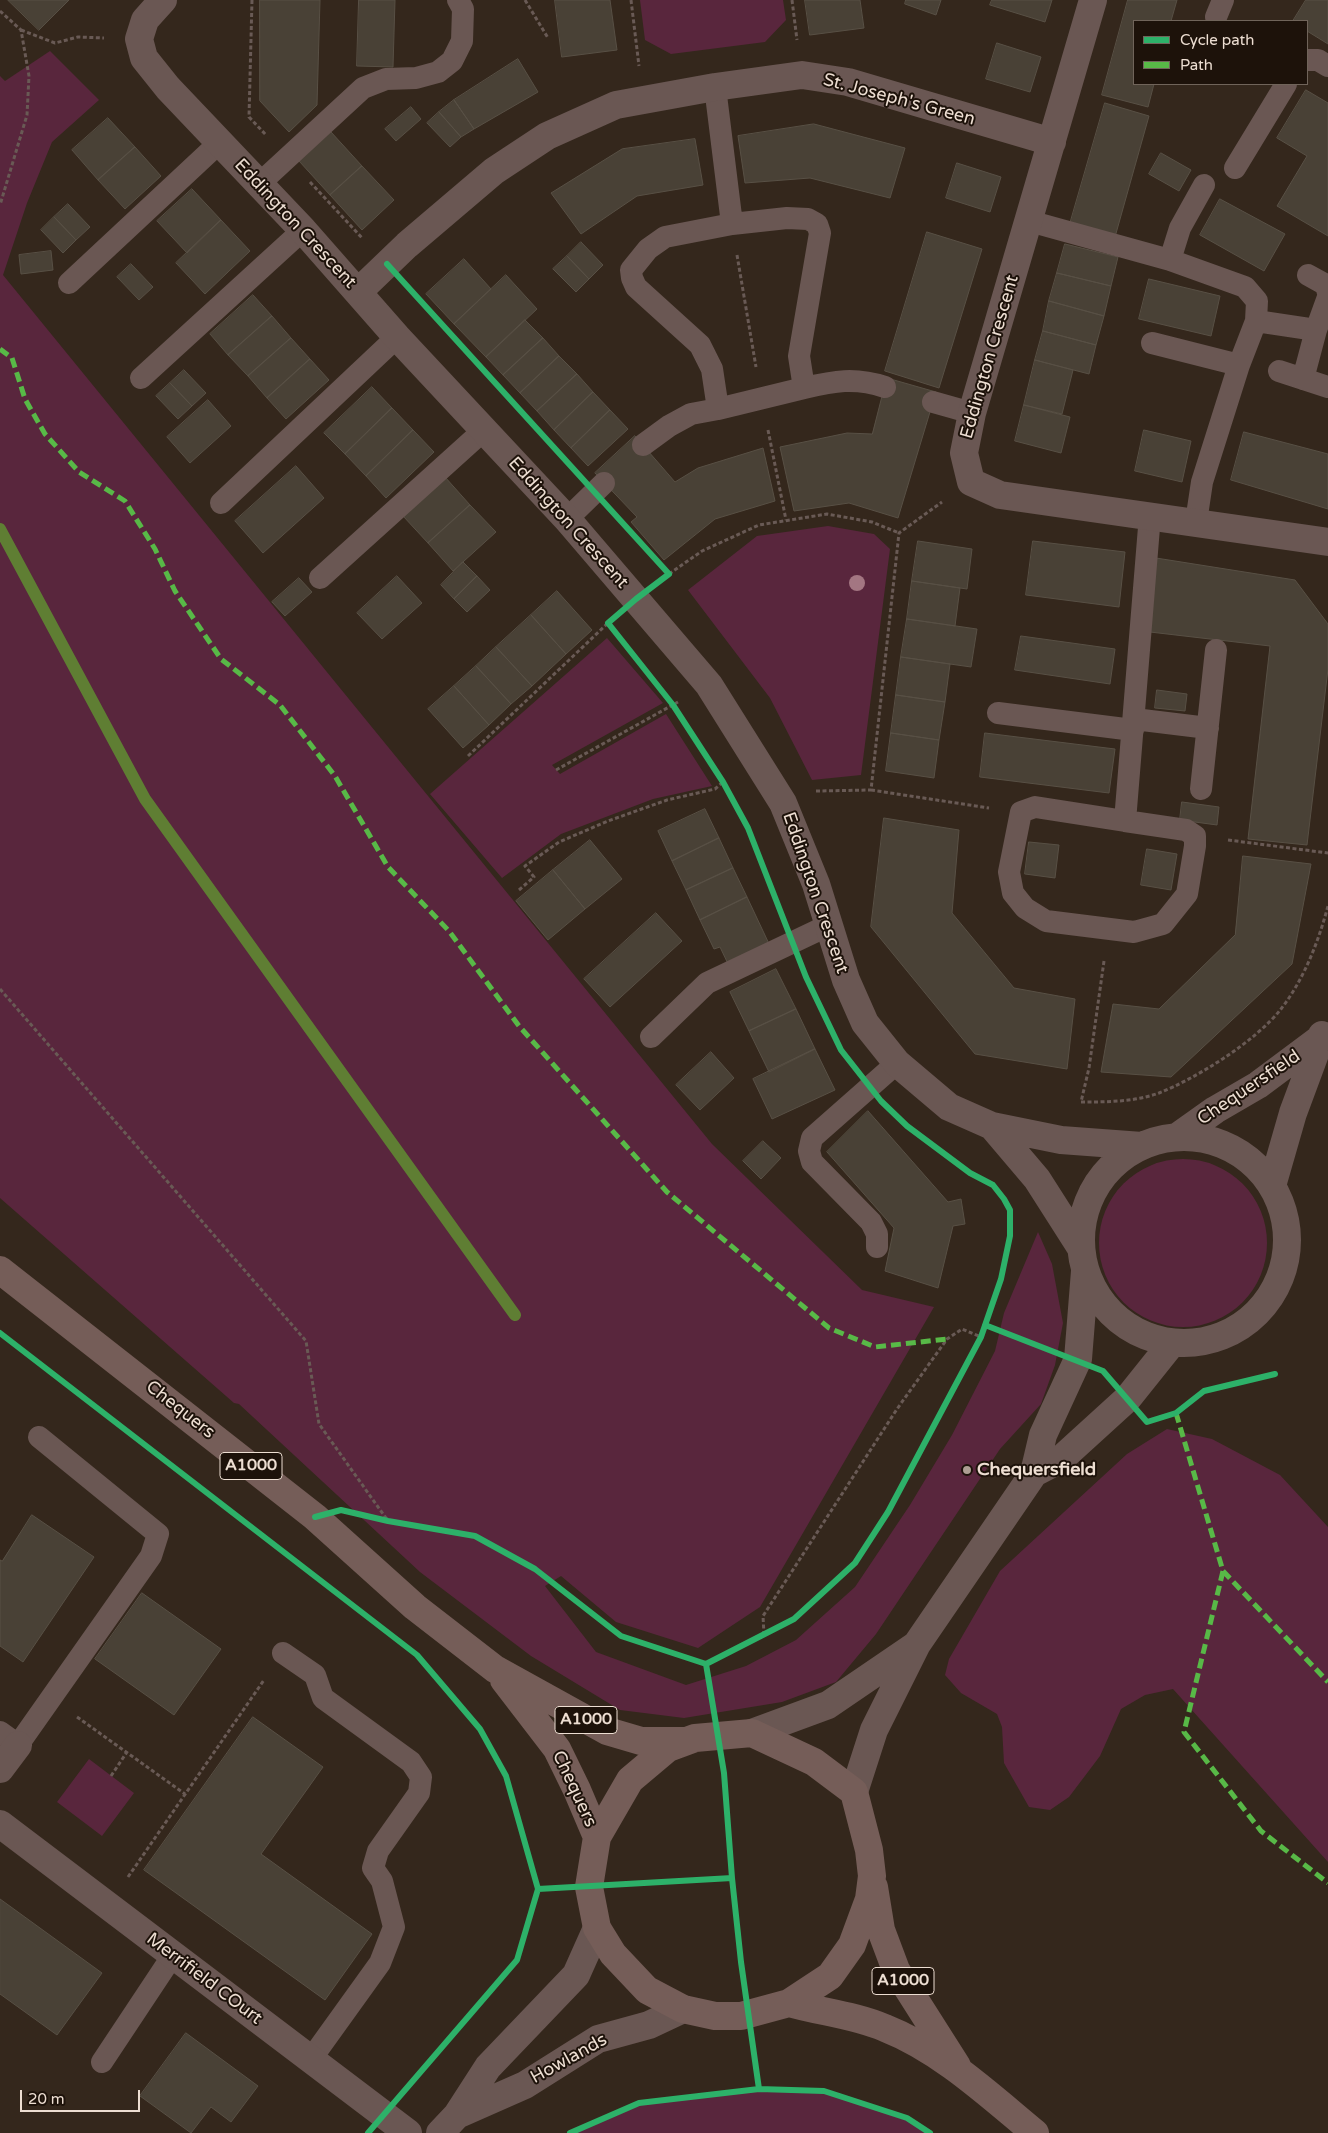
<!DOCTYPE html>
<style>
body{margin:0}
#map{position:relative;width:1328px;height:2133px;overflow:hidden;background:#34271c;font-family:"Varela Round",sans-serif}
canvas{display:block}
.legend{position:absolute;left:1133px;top:20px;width:175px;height:65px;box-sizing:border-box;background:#1d120a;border:1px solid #70645a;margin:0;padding:6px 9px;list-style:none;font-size:15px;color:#edded2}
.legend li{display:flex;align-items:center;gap:10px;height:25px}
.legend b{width:25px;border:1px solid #70645a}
.scale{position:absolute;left:20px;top:2090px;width:120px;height:22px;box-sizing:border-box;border:2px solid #edded2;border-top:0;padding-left:6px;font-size:15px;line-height:18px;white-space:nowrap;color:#edded2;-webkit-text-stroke:4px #1d120a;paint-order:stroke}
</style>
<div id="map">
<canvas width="1328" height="2133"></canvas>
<ul class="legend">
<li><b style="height:6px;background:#2db169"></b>Cycle path</li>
<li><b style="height:6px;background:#58b947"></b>Path</li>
</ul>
<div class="scale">20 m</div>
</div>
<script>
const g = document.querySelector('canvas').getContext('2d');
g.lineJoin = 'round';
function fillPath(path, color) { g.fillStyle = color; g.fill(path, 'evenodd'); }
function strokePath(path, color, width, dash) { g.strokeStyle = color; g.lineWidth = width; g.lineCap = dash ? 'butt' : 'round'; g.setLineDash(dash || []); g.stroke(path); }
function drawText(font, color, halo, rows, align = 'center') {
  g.font = font + ' "Varela Round",sans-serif'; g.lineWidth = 4; g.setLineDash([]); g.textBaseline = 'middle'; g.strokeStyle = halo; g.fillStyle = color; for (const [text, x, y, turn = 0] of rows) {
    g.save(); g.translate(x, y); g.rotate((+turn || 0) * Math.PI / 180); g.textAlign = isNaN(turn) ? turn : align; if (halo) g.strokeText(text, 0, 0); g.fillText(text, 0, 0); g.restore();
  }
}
const green = new Path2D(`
 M640 0H783L786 20 765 42 671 54 645 40Z
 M50 51 99 100 52 142 27 203 3 275 712 1144 862 1290 934 1307 760 1607 698 1648 616 1622 561 1576 545 1586 596 1652 686 1685 746 1666 796 1640 855 1587 910 1505 952 1435 995 1351 1004 1313 1038 1232 1052 1264 1063 1323 1055 1365 1041 1404 1000 1449 876 1634 836 1682 782 1702 684 1718 620 1710 531 1656 420 1572 239 1404 234 1403 0 1198V76L5 81Z
 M828 526 874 534 890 549 861 775 812 780 770 698 688 590 757 536Z
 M607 638 663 703 552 765 560 774 666 714 712 786 653 799 561 834 502 878 430 794Z
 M1099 1243a84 84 0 1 1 168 0a84 84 0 1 1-168 0Z
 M1167 1429 1212 1439 1280 1475 1328 1527V1862L1173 1689 1145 1695 1121 1709 1100 1756 1069 1797 1050 1810 1029 1807 1004 1763 1002 1727 997 1714 961 1693 945 1675 949 1659 1000 1571 1127 1454Z
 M89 1759 134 1793 102 1836 57 1802Z
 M759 2089 824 2091 907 2118 930 2133H570L639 2103Z`);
const stream = new Path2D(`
 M0 529 145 799 515 1315`);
const building = new Path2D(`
 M8 0H69L39 30Z
 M260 0H320L317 105 289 132 260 101Z
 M359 0H395L393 67 357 66Z
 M555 0H610L617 50 562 57Z
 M805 0H860L864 28 810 35Z
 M906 0H941L936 15 905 4Z
 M992 0H1052L1045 22 990 5Z
 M1128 0H1177L1171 21H1134V84H1154L1148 107 1102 95Z
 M1306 0H1328V44L1307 31V21H1293Z
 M997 43 1041 57 1030 92 986 79Z
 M518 59 538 92 474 129 454 100Z
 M1306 90 1328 103V236L1277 206 1307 156 1277 138Z
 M454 100 474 129 461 137 439 112Z
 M1105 103 1149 116 1115 237 1070 224Z
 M411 107 421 119 396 141 385 129Z
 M439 112 461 137 450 147 427 123Z
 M108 118 135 147 98 180 72 150Z
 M814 124 905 148 890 198 810 178 745 183 738 136Z
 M331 132 362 166 330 195 299 161Z
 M695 139 703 185 637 196 581 234 551 193 622 149Z
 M135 147 161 176 125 209 98 180Z
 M1161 153 1191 170 1179 191 1149 174Z
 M957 163 1001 177 990 212 946 198Z
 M362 166 394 200 362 230 330 195Z
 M192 189 221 220 187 253 157 221Z
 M1220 199 1285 234 1264 271 1200 235Z
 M68 204 90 227 76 240 54 217Z
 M54 217 76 240 63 253 41 230Z
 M221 220 250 251 205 294 176 263Z
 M927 232 982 249 939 388 885 371Z
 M581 242 603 265 589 279 567 256Z
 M1065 244 1118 257 1111 286 1057 273Z
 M51 251 53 270 21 274 19 255Z
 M567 256 589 279 576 292 553 269Z
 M464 259 491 289 454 324 426 294Z
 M131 264 153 287 139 300 117 277Z
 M1057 273 1111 286 1104 316 1049 301Z
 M506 275 537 309 486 357 454 324Z
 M1149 279 1220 296 1211 336 1139 319Z
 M253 295 272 316 228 355 210 334Z
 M1049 301 1104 316 1096 345 1043 331Z
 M272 316 291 338 248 376 228 355Z
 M525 320 543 338 503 375 486 357Z
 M1043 331 1096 345 1089 374 1035 360Z
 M291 338 310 359 267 398 248 376Z
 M543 338 559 356 520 393 503 375Z
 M559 356 577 374 537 411 520 393Z
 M310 359 329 380 286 419 267 398Z
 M1035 360 1073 370 1062 414 1024 405Z
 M184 370 206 393 192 406 170 383Z
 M577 374 593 392 554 430 537 411Z
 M887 378 936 392 898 518 849 503 794 511 780 447 847 433 872 434Z
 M170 383 192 406 178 419 156 396Z
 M372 387 392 408 345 454 324 433Z
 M593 392 610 410 571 448 554 430Z
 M208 400 231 426 190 463 167 437Z
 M1024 405 1070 417 1061 453 1015 441Z
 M392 408 413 430 366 476 345 454Z
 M610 410 628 429 588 466 571 448Z
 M413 430 434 452 386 498 366 476Z
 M1144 430 1191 441 1182 482 1135 471Z
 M1244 432 1328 454V509L1231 480Z
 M635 436 675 482 698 468 763 448 775 501 715 519 664 560 631 522 637 517 595 473Z
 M296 466 324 498 263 553 235 521Z
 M445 477 470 505 428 543 403 516Z
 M470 505 496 532 453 571 428 543Z
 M918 541 972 549 967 589 912 581Z
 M1033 541 1125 552 1119 607 1026 595Z
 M1156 558 1295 580 1328 624V669L1307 845 1248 839 1270 646 1150 632Z
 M463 562 477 576 454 599 441 585Z
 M397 576 422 603 382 639 357 613Z
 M477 576 490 590 467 612 454 599Z
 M299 578 312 592 285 616 272 602Z
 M912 581 960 588 955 626 907 619Z
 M557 591 592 630 566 654 531 615Z
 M531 615 566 654 532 686 496 647Z
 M907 619 977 629 971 667 901 657Z
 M1021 636 1115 649 1110 684 1015 670Z
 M496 647 532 686 511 704 476 666Z
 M901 657 950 664 945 702 896 695Z
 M476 666 511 704 489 725 454 686Z
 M454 686 489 725 463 748 428 709Z
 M1157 690 1187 694 1185 711 1155 708Z
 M896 695 945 702 939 740 891 733Z
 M891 733 939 740 934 778 886 771Z
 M985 733 1115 749 1109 793 980 777Z
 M1182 802 1219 807 1217 825 1180 820Z
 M705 809 719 838 672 861 658 831Z
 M884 818 959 830 952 913 1014 988 1075 999 1067 1069 975 1054 871 927Z
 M719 838 733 868 686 890 672 861Z
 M590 840 622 879 585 909 553 870Z
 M1029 842 1059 845 1055 878 1025 874Z
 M1147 849 1177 854 1171 890 1141 885Z
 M1243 856 1311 864 1292 964 1171 1077 1101 1072 1113 1004 1159 1009 1235 935Z
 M733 868 747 897 700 920 686 890Z
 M553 870 585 909 548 940 516 901Z
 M747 897 771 948 730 968 720 947 714 949 700 920Z
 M656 913 682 941 610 1007 584 979Z
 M776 969 796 1009 749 1031 730 992Z
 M796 1009 815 1049 769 1072 749 1031Z
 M815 1049 835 1090 772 1119 753 1079Z
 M711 1052 734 1078 700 1110 676 1085Z
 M868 1111 948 1202 961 1199 965 1224 953 1226 938 1288 885 1271 894 1228 827 1152Z
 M763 1141 781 1158 761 1179 743 1161Z
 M32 1515 94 1557 23 1662 0 1646V1560L2 1561Z
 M142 1593 221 1649 174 1715 95 1659Z
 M253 1717 323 1767 261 1854 372 1934 325 2000 144 1870Z
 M0 1899 102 1973 57 2035 0 1994Z
 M186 2033 258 2086 231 2122 211 2107 191 2133 140 2096Z`);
const path = new Path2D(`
 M252 0 249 117 266 135
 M525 0 548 38
 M631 0 639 66
 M792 0 797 40
 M0 11 21 30 29 76 27 115 0 205
 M21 30 55 43 78 37 104 38
 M310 182 363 239
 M737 255 756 367
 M768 430 786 520
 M669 574 702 551 759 525 827 514 872 522 899 533
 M468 756 608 623
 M556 770 678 702
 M871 790 989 808
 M816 791 871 790 899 533 942 502
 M1228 840 1328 853
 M519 890 534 877 525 866 559 842 608 821 667 800 715 789 723 782
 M1104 961 1089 1068 1081 1102C1107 1102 1134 1102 1159 1093 1197 1078 1256 1041 1281 1009 1304 979 1318 943 1328 906
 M0 989 306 1341 319 1424 388 1521
 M764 1635 763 1616 897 1409 947 1339 962 1329 981 1337
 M77 1717 185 1794
 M111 1776 127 1752
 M128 1877 264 1680`);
const service = new Path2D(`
 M1216 17 1223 0
 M1307 60H1318L1328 66
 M715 87 732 224
 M1235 168 1286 84
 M259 184 363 88 386 79 416 78 438 72 452 61 462 41 463 9 458 0
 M1029 221 1170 260 1245 287 1257 301 1256 321 1239 365 1202 482 1196 522
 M1170 260 1180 228 1204 185
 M1308 275 1326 285 1328 293
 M69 283 219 143
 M1256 321 1316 330
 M1152 343 1239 365
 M1279 371 1328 387
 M141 378 303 230
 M1303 379 1316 330 1328 297
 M804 388 718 409 712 369 700 345 636 287 632 278 631 270 648 249 665 237 732 224 787 218 808 219 817 224 820 233 799 356 804 388C834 381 855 377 885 387
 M933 402 972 413
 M643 445 669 426 691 414 718 409
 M221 503 397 337
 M567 519 604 483
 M320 578 484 430
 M998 713 1133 730
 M1134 719 1208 728
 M1201 789 1216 650
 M1125 821 1035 807 1021 812 1009 872 1013 893 1025 908 1046 921 1134 932 1163 924 1187 894 1195 846V836L1186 830 1125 821C1134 719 1141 617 1150 515
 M651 1037 707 983 827 926
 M877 1247V1234L871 1222 812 1162 809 1151 812 1138 897 1063
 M283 1653 315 1675 323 1698 411 1762 421 1777 419 1793 378 1851 373 1868 382 1881 394 1927 380 1963 311 2059
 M0 1732 18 1745 151 1556 158 1534 39 1437
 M102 2062 173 1955`);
const minor = new Path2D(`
 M163 0 145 20 139 39 144 58 168 88 303 230 397 337 567 519 709 685 783 803 816 884 846 980 865 1023 897 1063 949 1107 992 1126 1061 1140 1142 1146
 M1093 0 972 413 964 453 971 482 1000 495 1328 542
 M358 292 407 245 494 171 547 136 616 105 715 87 802 75 848 82 1052 142
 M992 1126 1037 1179 1081 1248
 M1177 1137 1215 1110 1258 1085 1321 1038
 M1081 1240a103 103 0 1 1 206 0a103 103 0 1 1-206 0Z
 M1272 1186 1293 1113 1322 1035
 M1034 1473 1061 1459 1128 1398 1172 1343
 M752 1733 828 1705 916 1645
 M0 1769 18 1745
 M854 1792 874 1730 917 1644 1034 1473 1043 1435 1078 1359 1085 1271
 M0 1824 408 2133`);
const tertiary = new Path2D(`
 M457 2115 525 2085 598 2039 649 2025 683 2009
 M440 2133 457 2115 488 2067 576 1975 597 1928`);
const primary = new Path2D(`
 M0 1270 315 1517 415 1607 495 1669 607 1731 641 1741H683
 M504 1680 557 1749 577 1790 597 1837
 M752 1733 814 1762 854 1792 869 1850 872 1876 869 1899 852 1945 830 1976 789 2003 741 2016H715L683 2009 647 1990 613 1954 597 1928 589 1887 597 1837 630 1780 668 1748 695 1738Z
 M874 1887 881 1930 896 1970 957 2066
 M789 2003C821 2012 855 2015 885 2028 941 2050 989 2095 1035 2133`);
const quiet = new Path2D(`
 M0 349 12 358 25 399 45 434 79 472 125 501 155 549 175 591 221 659 280 705 335 776 388 867 449 931 519 1026 667 1192 829 1328 875 1347 947 1339
 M1176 1413 1223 1571 1184 1732 1261 1831 1328 1883
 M1223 1571 1328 1682`);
const cycleway = new Path2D(`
 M985 1325 1103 1371 1147 1422 1176 1413 1204 1391 1275 1374
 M0 1333 417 1655 480 1729 506 1776 538 1889 517 1960 368 2133
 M315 1517 341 1510 388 1521 475 1536 535 1569 621 1636 706 1664 794 1619 855 1563 888 1512 981 1337 1001 1279 1010 1236V1210L1004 1199 993 1185 970 1173 907 1126 881 1101 841 1050 806 977 748 828 723 782 673 705 608 623 636 599 669 574 387 264
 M706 1664 724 1773 732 1878
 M538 1889 732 1878 741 1962 759 2089
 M570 2133 639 2103 759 2089 824 2091 907 2118 930 2133`);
const trees = [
 [857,583]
];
const markers = [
 [967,1470,5,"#ac9e92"]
];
const shields = [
 [251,1466,62],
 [586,1720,62],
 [903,1981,62]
];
const shieldNames = [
 ["A1000",251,1466],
 ["A1000",586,1720],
 ["A1000",903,1981]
];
const streetNames = [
 ["St. Joseph's Green",899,100,15],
 ["Eddington Crescent",295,224,47],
 ["Eddington Crescent",990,357,-74],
 ["Eddington Crescent",568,523,48],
 ["Eddington Crescent",815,893,71],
 ["Chequersfield",1249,1088,-34],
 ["Chequers",180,1410,38],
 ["Chequers",574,1789,65],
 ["Merrifield COurt",204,1979,37],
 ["Howlands",569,2059,-29]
];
const poiNames = [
 ["Chequersfield",977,1470]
];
fillPath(green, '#59263d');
strokePath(stream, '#5f7e33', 12);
fillPath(building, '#494136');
strokePath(building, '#585045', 1);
strokePath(path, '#695a55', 3, [4, 2.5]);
strokePath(service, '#6a5753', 22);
strokePath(minor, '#6a5753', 28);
strokePath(tertiary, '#6a5753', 28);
strokePath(primary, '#755d58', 28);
strokePath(quiet, '#58b947', 5, [10, 5]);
strokePath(cycleway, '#2db169', 6);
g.fillStyle = '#a37682';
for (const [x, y] of trees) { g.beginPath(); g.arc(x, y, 8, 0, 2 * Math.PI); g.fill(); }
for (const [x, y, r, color] of markers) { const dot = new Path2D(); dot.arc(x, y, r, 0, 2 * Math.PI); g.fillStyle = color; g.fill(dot); strokePath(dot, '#1d120a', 2); }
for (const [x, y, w] of shields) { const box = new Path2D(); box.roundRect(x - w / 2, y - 13.5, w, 27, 4); g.fillStyle = '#1d120a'; g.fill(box); strokePath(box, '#edded2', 1); }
drawText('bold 16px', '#edded2', null, shieldNames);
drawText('18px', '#edded2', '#1d120a', streetNames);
drawText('bold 18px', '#edded2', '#1d120a', poiNames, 'left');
</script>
